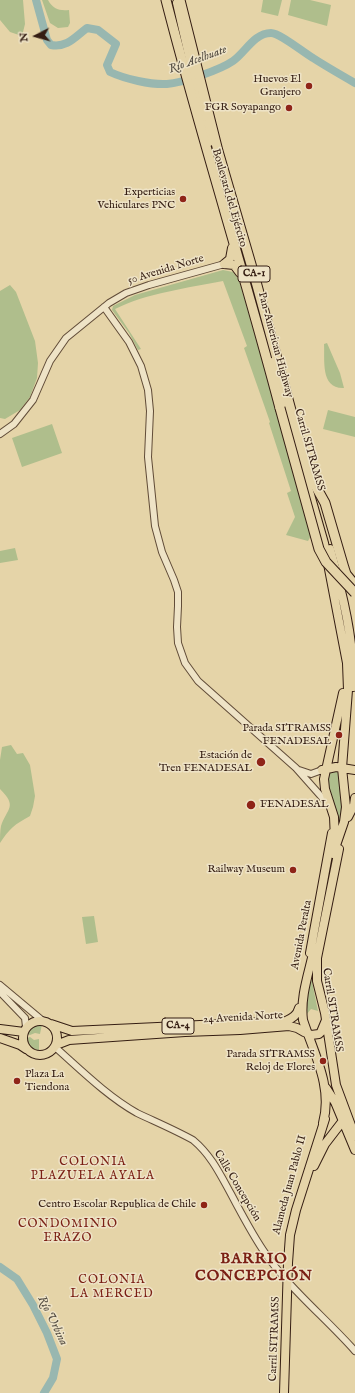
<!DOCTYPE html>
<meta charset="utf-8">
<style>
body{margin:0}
#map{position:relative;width:355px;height:1393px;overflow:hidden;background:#e5d4a8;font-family:"IM FELL English",serif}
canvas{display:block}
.north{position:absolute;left:16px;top:16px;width:40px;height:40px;-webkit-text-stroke:3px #eee3c6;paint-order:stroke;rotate:264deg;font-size:11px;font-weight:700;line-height:16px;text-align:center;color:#351e13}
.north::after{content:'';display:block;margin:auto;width:14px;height:18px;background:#351e13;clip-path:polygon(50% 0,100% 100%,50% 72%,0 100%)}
</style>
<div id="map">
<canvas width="355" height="1393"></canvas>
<div class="north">N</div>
</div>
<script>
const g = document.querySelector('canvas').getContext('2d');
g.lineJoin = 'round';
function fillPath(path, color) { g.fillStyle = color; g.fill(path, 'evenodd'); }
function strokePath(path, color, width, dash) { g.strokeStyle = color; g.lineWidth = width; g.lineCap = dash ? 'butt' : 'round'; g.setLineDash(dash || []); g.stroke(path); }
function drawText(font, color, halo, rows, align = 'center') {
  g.font = font + ' "IM FELL English",serif'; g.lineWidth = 3; g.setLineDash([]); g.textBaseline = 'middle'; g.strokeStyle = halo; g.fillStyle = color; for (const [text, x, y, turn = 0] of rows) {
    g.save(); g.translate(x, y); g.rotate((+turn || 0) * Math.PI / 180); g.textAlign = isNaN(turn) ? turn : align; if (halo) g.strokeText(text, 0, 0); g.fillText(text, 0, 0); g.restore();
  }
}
const green = new Path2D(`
 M0 0H23L25 24 22 36 10 32 0 20Z
 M42 0H48C53 9 59 11 69 10L70 23 68 27 58 28 50 23Z
 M263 0H282L278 16 261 12Z
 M291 0H310L331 5 327 26 288 15Z
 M223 270 233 272 239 280 312 534 308 541 286 535 295 517 287 493 291 491 269 423 270 422 244 348 247 346 223 281C188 288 147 293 115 309L141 349 138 350 129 333 112 310 113 306 135 295Z
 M10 285 16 292 35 341 38 363 37 378 30 397 20 410 5 419 0 418V291Z
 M327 343 340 373 344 388C320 389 325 360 324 344Z
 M328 410 355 417V437L323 429Z
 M52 424 62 453 22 467 12 438Z
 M15 548 18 560 0 563V551Z
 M11 745 17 754 23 753 30 765 35 796 33 807 30 816C15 824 9 829 0 843 0 838 0 831 1 826 7 808 18 807 0 789V760L2 747Z
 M335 769H338L345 806 336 840 329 796 327 774Z
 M94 916 98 942 86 944 82 917Z
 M311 977 318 1011 311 1009 306 1015 305 1007Z
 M37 1024H42L40 1034 35 1033 30 1035 28 1034 30 1028Z
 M30 1037 34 1040 39 1039V1050C32 1050 28 1045 27 1038Z`);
const river = new Path2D(`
 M36 0 47 40 51 45C67 48 75 37 87 28L98 30 116 44 107 65 110 72C125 79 151 85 167 84 182 83 220 70 233 61 245 53 254 33 271 33 280 33 304 53 313 58 327 67 341 75 355 83
 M0 1267 17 1279 33 1305 47 1333 57 1359 53 1378 44 1393`);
const minor = new Path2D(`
 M104 307 129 342 141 366 148 390 150 411 148 457 155 526 162 552 174 580 178 592V606L177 627 178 643 185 663 198 681 296 768 327 803
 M0 434 14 424 33 400 50 361 66 338 109 303 126 293 149 285 228 263
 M299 770 311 774 322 770
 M0 985 43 1021
 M0 992 25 1018 26 1027
 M55 1047C81 1070 107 1096 137 1113 156 1122 175 1130 193 1140 211 1155 220 1174 231 1194 241 1213 251 1232 263 1250 288 1288 325 1317 355 1351`);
const major = new Path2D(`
 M177 3 202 112
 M198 107 203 117 209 142
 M224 264 234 265 240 273
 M224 264 230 259 232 248
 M272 362 324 543 347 663 348 690 342 768 346 807 344 822 333 854
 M330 549C342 591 355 643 353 687
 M322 770 336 767 355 770
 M348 817 354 805 355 798
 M335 840 334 817 325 789 324 779 343 693
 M339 849 317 958V981L325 1013 336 1085 355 1136
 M314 949C309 973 300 996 303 1020 314 1054 333 1087 323 1123
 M310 953 332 833
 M23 1038a17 17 0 1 1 34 0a17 17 0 1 1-34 0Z
 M51 1024 72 1031 286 1021C293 1018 297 1015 299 1008
 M0 1029 24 1032
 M0 1038 20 1045 26 1049
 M56 1045 69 1040 185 1032 240 1030 289 1026 297 1028 304 1032 311 1035 319 1034 321 1032 326 1020
 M326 1088 335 1102 355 1150
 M314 1166 325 1144 345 1118
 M284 1393 288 1263 290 1235 296 1210 325 1119`);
const highway = new Path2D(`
 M166 0C201 137 244 271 280 408
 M180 0 218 151 255 278 304 458 315 485 325 503 344 568 346 574 355 585`);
const highwayBridge = new Path2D(`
 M280 408 319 549 326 562 355 593`);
const markers = [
 [309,86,4,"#8f2418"],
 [289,108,4,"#8f2418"],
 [183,199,4,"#8f2418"],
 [339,735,4,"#8f2418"],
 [261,762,5,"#8f2418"],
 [251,805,5,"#8f2418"],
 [293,870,4,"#8f2418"],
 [323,1061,4,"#8f2418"],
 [17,1081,4,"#8f2418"],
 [204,1205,4,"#8f2418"]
];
const shields = [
 [254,274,32],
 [178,1026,32]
];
const shieldNames = [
 ["CA-1",254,274],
 ["CA-4",178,1026]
];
const poiNames = [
 ["Huevos El",301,80],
 ["Granjero",301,93],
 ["FGR Soyapango",281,108],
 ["Experticias",175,193],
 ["Vehiculares PNC",175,206],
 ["Parada SITRAMSS",331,729],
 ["FENADESAL",331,742],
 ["Estación de",252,756],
 ["Tren FENADESAL",252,769],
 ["FENADESAL",260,805,"left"],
 ["Railway Museum",285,870],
 ["Parada SITRAMSS",315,1055],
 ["Reloj de Flores",315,1068],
 ["Plaza La",25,1075,"left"],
 ["Tiendona",25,1088,"left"],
 ["Centro Escolar Republica de Chile",196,1205]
];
const streetNames = [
 ["Boulevard del Ejército",229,198,74],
 ["50 Avenida Norte",166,270,-17],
 ["Pan-American Highway",275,345,75],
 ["Carril SITRAMSS",309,450,74],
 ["Avenida Peralta",302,935,-79],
 ["Carril SITRAMSS",332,1010,81],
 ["24 Avenida Norte",243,1018,-3],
 ["Alameda Juan Pablo II",290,1185,-75],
 ["Calle Concepción",237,1186,59],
 ["Carril SITRAMSS",275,1339,-88]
];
const waterNames = [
 ["Río Acelhuate",198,60,-20],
 ["Río Urbina",52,1321,64]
];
const neighbourhoodNames = [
 ["COLONIA",93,1163],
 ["PLAZUELA AYALA",93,1177],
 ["CONDOMINIO",68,1225],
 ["ERAZO",68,1239],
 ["COLONIA",112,1281],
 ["LA MERCED",112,1295]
];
const districtNames = [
 ["BARRIO",254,1260],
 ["CONCEPCIÓN",254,1277]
];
fillPath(green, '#afbe8c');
strokePath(river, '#98b7b0', 8);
strokePath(minor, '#614c38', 8);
strokePath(major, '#351e13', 10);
strokePath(highway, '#351e13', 11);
strokePath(minor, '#eee3c6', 6);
strokePath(major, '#e5d4a8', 8);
strokePath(highway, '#e5d4a8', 9);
strokePath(highwayBridge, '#351e13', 11, []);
strokePath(highwayBridge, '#e5d4a8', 9);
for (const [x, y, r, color] of markers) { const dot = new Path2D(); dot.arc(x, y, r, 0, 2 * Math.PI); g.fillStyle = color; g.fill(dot); strokePath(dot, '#eee3c6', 1.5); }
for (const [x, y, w] of shields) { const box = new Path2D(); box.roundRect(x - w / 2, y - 8, w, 16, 3); g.fillStyle = '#eee3c6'; g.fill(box); strokePath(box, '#351e13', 1); }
drawText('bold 10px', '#351e13', null, shieldNames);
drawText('11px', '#351e13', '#eee3c6', poiNames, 'right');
drawText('11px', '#351e13', '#eee3c6', streetNames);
drawText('italic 12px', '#534c42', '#eee3c6', waterNames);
g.letterSpacing = '1px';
drawText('12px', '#7a1f14', '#eee3c6', neighbourhoodNames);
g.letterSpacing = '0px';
g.letterSpacing = '1px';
drawText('bold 15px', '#7a1f14', '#eee3c6', districtNames);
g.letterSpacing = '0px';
</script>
